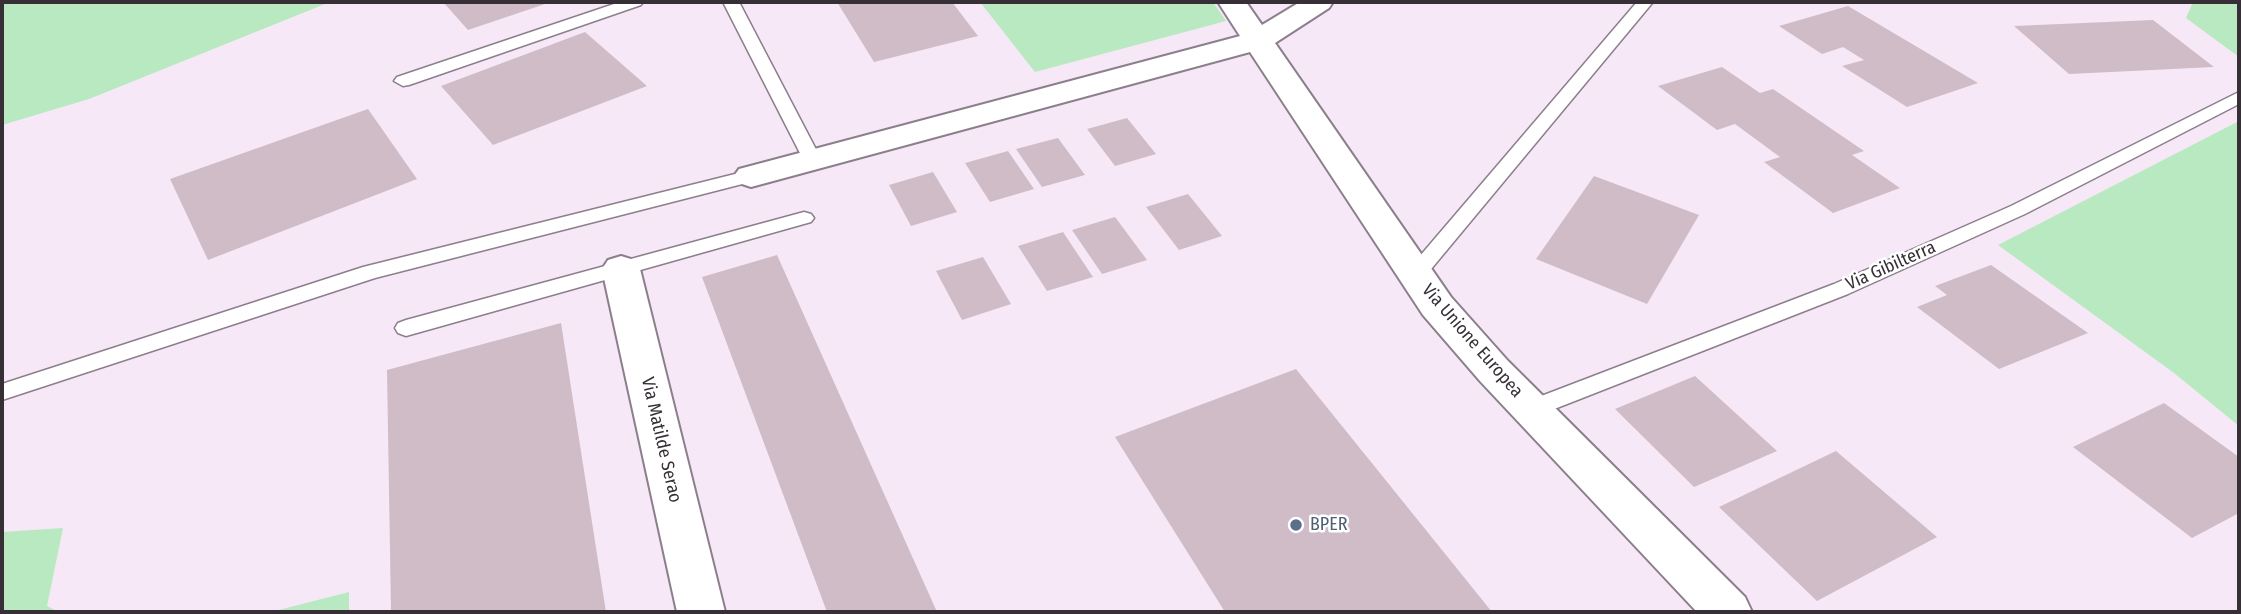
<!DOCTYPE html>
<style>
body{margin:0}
#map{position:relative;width:2241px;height:614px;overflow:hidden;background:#f6e8f7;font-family:"Fira Sans Condensed",sans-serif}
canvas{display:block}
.frame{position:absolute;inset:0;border:4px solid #363036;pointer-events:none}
</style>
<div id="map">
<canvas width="2241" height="614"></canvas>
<div class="frame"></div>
</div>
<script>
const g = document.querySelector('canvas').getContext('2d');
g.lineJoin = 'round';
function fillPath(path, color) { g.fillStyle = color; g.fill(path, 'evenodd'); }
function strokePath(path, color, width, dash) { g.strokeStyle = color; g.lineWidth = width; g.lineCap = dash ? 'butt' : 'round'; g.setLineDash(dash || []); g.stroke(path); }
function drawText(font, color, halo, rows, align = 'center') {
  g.font = font + ' "Fira Sans Condensed",sans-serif'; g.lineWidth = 5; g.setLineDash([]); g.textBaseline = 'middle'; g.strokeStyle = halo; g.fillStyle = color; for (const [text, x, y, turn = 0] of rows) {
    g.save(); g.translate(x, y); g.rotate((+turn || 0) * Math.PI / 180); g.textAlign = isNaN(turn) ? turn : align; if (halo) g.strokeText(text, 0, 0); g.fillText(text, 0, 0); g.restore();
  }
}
const green = new Path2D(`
 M2 2H330L89 99 2 125Z
 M980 2H1213L1226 21 1035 72Z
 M2193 2H2239V57L2186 18Z
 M2239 121V426L2174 373 1998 245Z
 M63 528 47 606 59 612H2V532Z
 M349 592V612H271Z`);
const building = new Path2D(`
 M443 2H551L468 30Z
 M837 2H952L978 36 874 62Z
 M1848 6 1978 83 1907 107 1842 66 1864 60 1843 47 1822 54 1779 26Z
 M2153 20 2214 67 2069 74 2014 26Z
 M585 32 647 86 493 145 441 86Z
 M1722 67 1760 93 1773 89 1864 151 1852 155 1900 188 1833 213 1764 162 1780 157 1735 124 1717 130 1658 86Z
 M368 109 417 179 208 260 170 179Z
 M1127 118 1156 154 1115 166 1087 129Z
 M1058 138 1085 175 1042 187 1016 149Z
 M1008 151 1034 189 990 202 965 163Z
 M933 172 957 212 911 226 889 185Z
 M1594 176 1699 215 1647 304 1536 259Z
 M1188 194 1222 236 1179 250 1146 207Z
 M1115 217 1147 260 1102 274 1072 230Z
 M1063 232 1093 277 1047 291 1018 246Z
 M777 255 937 612H827L702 277Z
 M983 257 1011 304 962 320 936 271Z
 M1991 265 2088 333 1999 369 1917 307 1947 295 1935 286Z
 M561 323 606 612H391L387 370Z
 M1296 369 1492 612H1225L1115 437Z
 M1695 376 1777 451 1694 487 1615 409Z
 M2164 403 2239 457V513L2192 538 2073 447Z
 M1836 451 1937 537 1817 601 1719 507Z`);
const service = new Path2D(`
 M620 2H643L641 5 409 85 403 86 394 81 397 77Z
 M723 2H739L821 159 819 163H805L803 159Z
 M1637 2H1653L1422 280H1408L1405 275 1408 270Z
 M2239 92V104L2025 214 1848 294 1539 415 1531 418 1523 415 1520 409 1523 403 1834 284 2011 206Z
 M751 170 758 172 760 176 758 180 375 278 2 400V384L363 267Z
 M804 212 811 214 814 218 811 222 406 336 398 333 395 328 398 323 406 320Z`);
const minor = new Path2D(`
 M1218 2H1246L1262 25 1300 2H1333L1329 8 1275 43 1451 297 1508 361 1745 597 1752 612H1697L1480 381 1423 315 1250 52 751 187 739 183 734 176 739 169 1240 36Z
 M621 256 634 260 640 269 725 612H677L602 269 608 260Z`);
const markers = [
 [1296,525,7,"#5c6f8a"]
];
const streetNames = [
 ["Via Gibilterra",1891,266,-24],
 ["Via Unione Europea",1472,341,49],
 ["Via Matilde Serao",661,440,77]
];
const serviceNames = [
 ["BPER",1310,525]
];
fillPath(green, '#b8e9c0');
fillPath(building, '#cfbcc7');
strokePath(service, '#8c7f8c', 3);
strokePath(minor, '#8c7f8c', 4);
fillPath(service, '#fff');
fillPath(minor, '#fff');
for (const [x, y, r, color] of markers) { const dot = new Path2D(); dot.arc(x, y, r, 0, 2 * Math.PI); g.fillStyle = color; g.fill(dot); strokePath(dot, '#fff', 2.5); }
drawText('18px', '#363036', '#fff', streetNames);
drawText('18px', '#4e5e75', '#fff', serviceNames, 'left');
</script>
